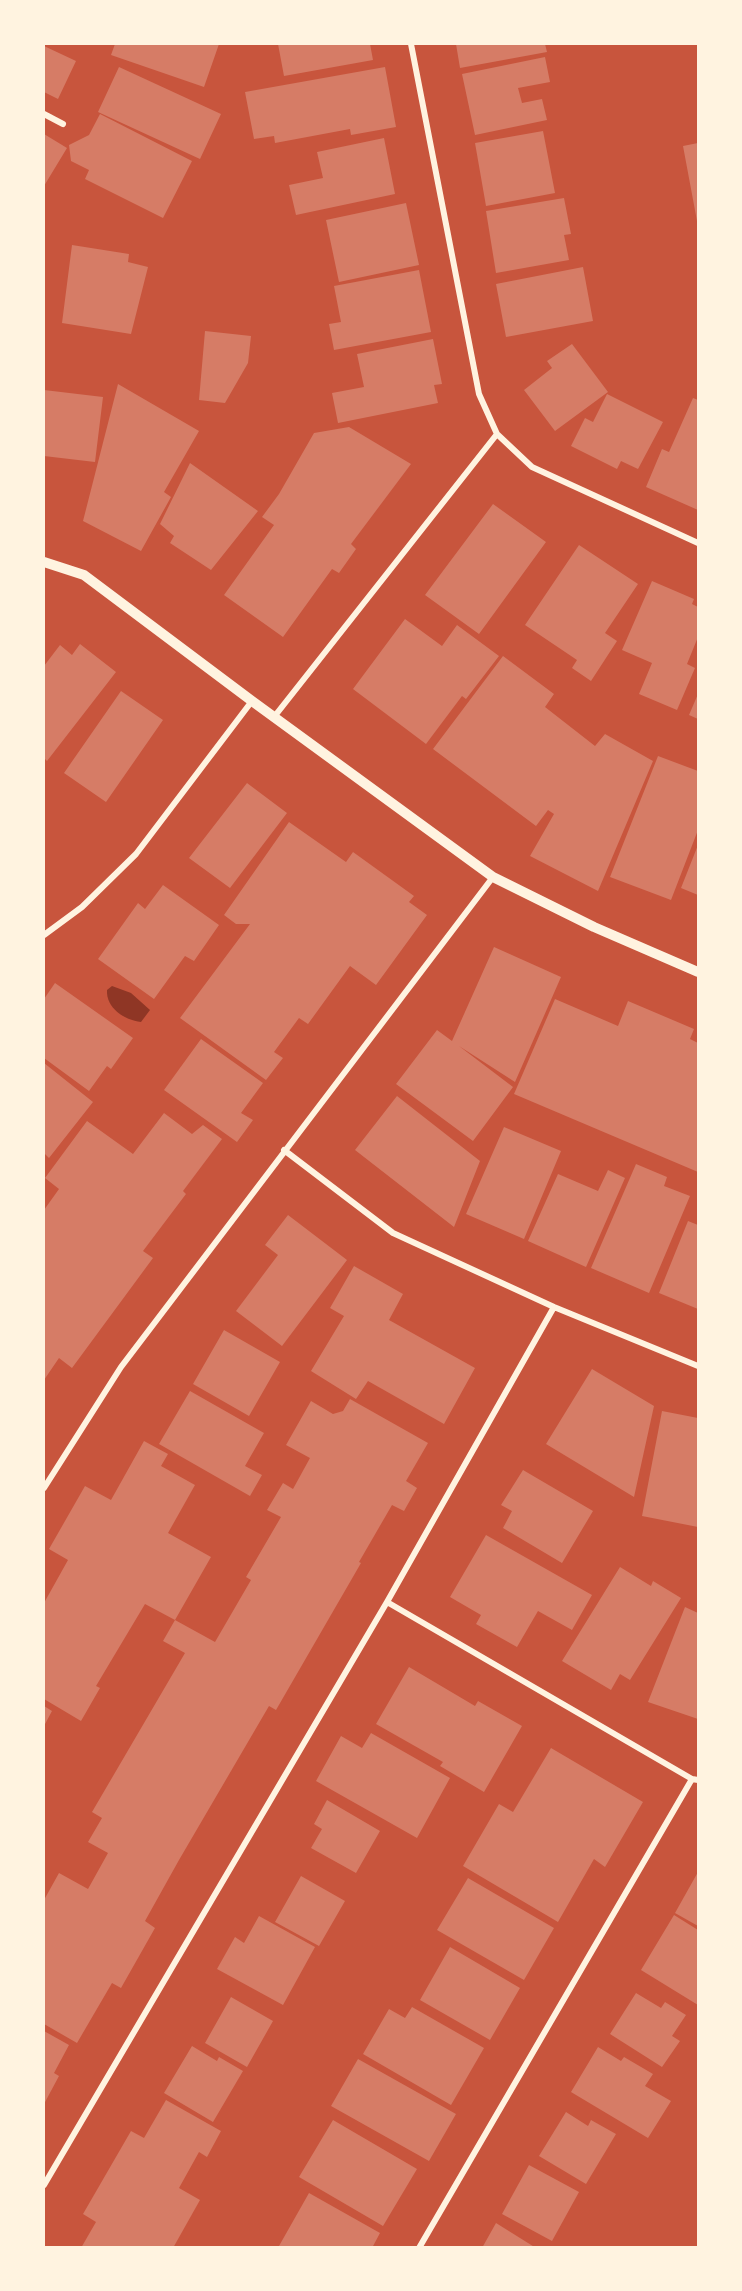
<!DOCTYPE html>
<style>
body{margin:0}
#map{position:relative;width:742px;height:2291px;overflow:hidden;background:#c8553d;font-family:"Nunito Sans",sans-serif}
canvas{display:block}
.frame{position:absolute;inset:0;border:45px solid #fff3e0;pointer-events:none}
</style>
<div id="map">
<canvas width="742" height="2291"></canvas>
<div class="frame"></div>
</div>
<script>
const g = document.querySelector('canvas').getContext('2d');
g.lineJoin = 'round';
function fillPath(path, color) { g.fillStyle = color; g.fill(path, 'evenodd'); }
function strokePath(path, color, width, dash) { g.strokeStyle = color; g.lineWidth = width; g.lineCap = dash ? 'butt' : 'round'; g.setLineDash(dash || []); g.stroke(path); }
const water = new Path2D(`
 M112 986 131 993 150 1010 141 1022C124 1020 106 1008 107 990Z`);
const building = new Path2D(`
 M115 44H219L204 87 111 55Z
 M278 44H370L373 60 284 76Z
 M456 44H545L547 52 460 68Z
 M44 46 76 61 58 99 44 92Z
 M545 57 550 82 518 88 522 103 542 99 547 120 475 135 462 74Z
 M119 67 221 114 200 159 98 112Z
 M385 67 396 127 351 135 350 129 275 143 274 136 254 139 245 92Z
 M100 114 192 161 163 218 85 179 89 170 71 161 69 145 89 135Z
 M543 131 555 193 486 206 475 143Z
 M44 134 67 148 44 186Z
 M384 138 395 194 296 215 289 185 323 178 317 152Z
 M698 143V221H697L683 146Z
 M564 198 571 234 564 235 569 260 496 273 486 211Z
 M406 203 419 265 339 282 326 220Z
 M72 245 129 254 128 262 148 267 131 334 62 323Z
 M583 267 593 321 506 337 496 284Z
 M419 270 431 332 334 350 329 324 341 322 334 286Z
 M205 331 251 336 248 363 225 403 199 400Z
 M433 339 442 384 434 385 438 403 338 423 332 393 364 387 357 354Z
 M572 344 608 392 555 431 524 390 552 368 547 361Z
 M118 384 199 431 164 492 171 497 141 551 83 521Z
 M44 390 103 397 95 462 44 456Z
 M607 394 663 422 638 469 621 461 617 469 571 446 585 418 593 422Z
 M693 398 698 400V510L646 487 662 449 669 452Z
 M349 427 411 464 351 544 356 549 339 573 332 569 283 637 224 595 274 525 262 517 279 494 314 433Z
 M190 463 258 511 211 570 170 543 174 536 160 524Z
 M493 504 546 542 479 634 425 595Z
 M579 545 638 584 605 633 617 641 591 681 572 668 577 660 525 625Z
 M652 581 694 599 692 604 698 607V637L687 664 695 668 677 710 639 694 652 663 622 650Z
 M405 619 442 646 457 625 499 656 466 699 462 696 426 744 353 689Z
 M80 644 116 672 47 761 44 758V666L60 645 72 655Z
 M503 656 554 694 545 707 595 746 605 734 653 761 598 891 530 856 554 814 548 810 536 826 433 749Z
 M121 691 163 720 106 802 64 773Z
 M698 694V719L689 715Z
 M658 756 698 771V830L671 900 610 877Z
 M247 783 287 813 230 888 189 858Z
 M289 822 346 862 353 852 414 896 409 902 427 915 376 985 350 966 308 1024 299 1018 274 1052 283 1058 266 1080 180 1018 250 924H236L224 915Z
 M698 845V895L681 888Z
 M163 885 219 925 194 961 185 956 154 999 98 959 138 903 145 909Z
 M494 947 561 977 515 1082 459 1046 513 1087 473 1141 396 1084 437 1030 452 1041Z
 M55 983 133 1038 111 1069 107 1066 89 1091 44 1058V999Z
 M555 999 618 1026 628 1001 694 1029 690 1039 698 1043V1172L514 1094Z
 M201 1039 263 1083 241 1113 253 1120 237 1142 164 1090Z
 M44 1063 93 1102 49 1158 44 1153Z
 M397 1096 480 1161 454 1227 355 1150Z
 M164 1113 192 1134 203 1125 222 1139 183 1191 186 1194 143 1251 153 1258 72 1368 59 1358 44 1380V1210L59 1189 45 1178 87 1121 133 1154Z
 M504 1127 561 1151 524 1239 466 1214Z
 M636 1164 667 1177 664 1186 690 1196 649 1293 591 1268Z
 M608 1170 625 1178 586 1267 528 1241 558 1174 598 1191Z
 M288 1215 347 1260 282 1346 236 1311 278 1255 265 1245Z
 M688 1221 698 1225V1309L659 1293Z
 M354 1266 403 1294 389 1320 475 1368 444 1424 368 1381 356 1399 311 1371 344 1316 330 1308Z
 M224 1330 280 1362 249 1416 193 1384Z
 M592 1369 654 1406 634 1497 546 1444Z
 M190 1391 264 1433 245 1466 262 1475 250 1496 159 1444Z
 M350 1399 428 1443 406 1481 417 1488 404 1511 392 1505 359 1562 361 1563 276 1710 269 1706 179 1860 145 1921 155 1928 121 1988 112 1983 77 2043 44 2024V1900L59 1873 88 1889 108 1853 88 1842 102 1818 92 1812 185 1653 163 1641 175 1620 215 1642 251 1580 246 1577 281 1517 267 1510 283 1483 293 1489 310 1458 286 1445 311 1401 333 1414 343 1411Z
 M662 1411 698 1418V1527L642 1516Z
 M144 1441 168 1454 161 1466 195 1485 168 1533 211 1557 175 1620 145 1604 96 1686 100 1688 81 1721 44 1699V1603L68 1560 49 1549 85 1486 111 1500Z
 M523 1470 593 1511 562 1563 503 1528 512 1511 501 1505Z
 M486 1535 592 1595 572 1630 538 1611 517 1647 476 1624 481 1615 450 1597Z
 M620 1567 651 1586 653 1581 681 1598 630 1680 620 1674 611 1690 562 1661Z
 M685 1607 698 1613V1719L648 1702Z
 M409 1667 475 1706 478 1701 522 1726 484 1792 440 1766 443 1762 376 1724Z
 M44 1706 52 1711 44 1726Z
 M371 1733 450 1778 417 1838 316 1781 341 1736 362 1748Z
 M551 1748 643 1802 605 1867 594 1859 558 1922 463 1866 499 1804 513 1812Z
 M327 1800 380 1831 356 1873 311 1848 322 1829 314 1824Z
 M698 1872V1926L675 1913Z
 M301 1876 345 1901 319 1946 275 1922Z
 M468 1878 554 1928 524 1980 437 1930Z
 M674 1915 698 1930V2005L641 1970Z
 M259 1916 315 1947 283 2005 217 1969 235 1937 244 1943Z
 M450 1947 520 1988 490 2040 420 2000Z
 M636 1993 661 2008 665 2002 686 2015 672 2036 680 2041 662 2067 610 2034Z
 M231 1997 273 2021 247 2067 205 2043Z
 M412 2007 484 2048 451 2105 363 2054 389 2009 405 2018Z
 M44 2031 69 2045 54 2073 59 2076 44 2104Z
 M192 2046 217 2061 219 2057 243 2071 213 2122 164 2093Z
 M598 2047 621 2061 624 2057 653 2074 645 2086 671 2101 648 2138 571 2092Z
 M358 2059 456 2114 429 2161 331 2106Z
 M166 2100 221 2131 207 2157 199 2152 179 2188 200 2200 173 2248H81L96 2222 83 2214 131 2131 144 2138Z
 M566 2112 588 2126 591 2120 616 2134 586 2184 539 2156Z
 M333 2120 417 2169 383 2226 299 2177Z
 M529 2165 579 2192 552 2241 502 2214Z
 M309 2193 380 2233 372 2248 279 2246Z
 M496 2223 536 2248H482Z`);
const minor = new Path2D(`
 M411 44 479 394 497 434 532 467 698 543
 M44 114 63 124
 M274 717 497 434
 M44 935 82 907 136 854 252 701
 M284 1150 393 1233 554 1307 698 1366
 M44 1488 121 1367 493 877
 M387 1602 692 1779 698 1780
 M44 2185 387 1602 554 1307
 M419 2248 692 1779`);
const tertiary = new Path2D(`
 M44 562 84 575 252 701 493 877 594 927 698 972`);
fillPath(water, '#8f3625');
fillPath(building, '#d67c66');
strokePath(minor, '#fff3e0', 6);
strokePath(tertiary, '#fff3e0', 10);
</script>
